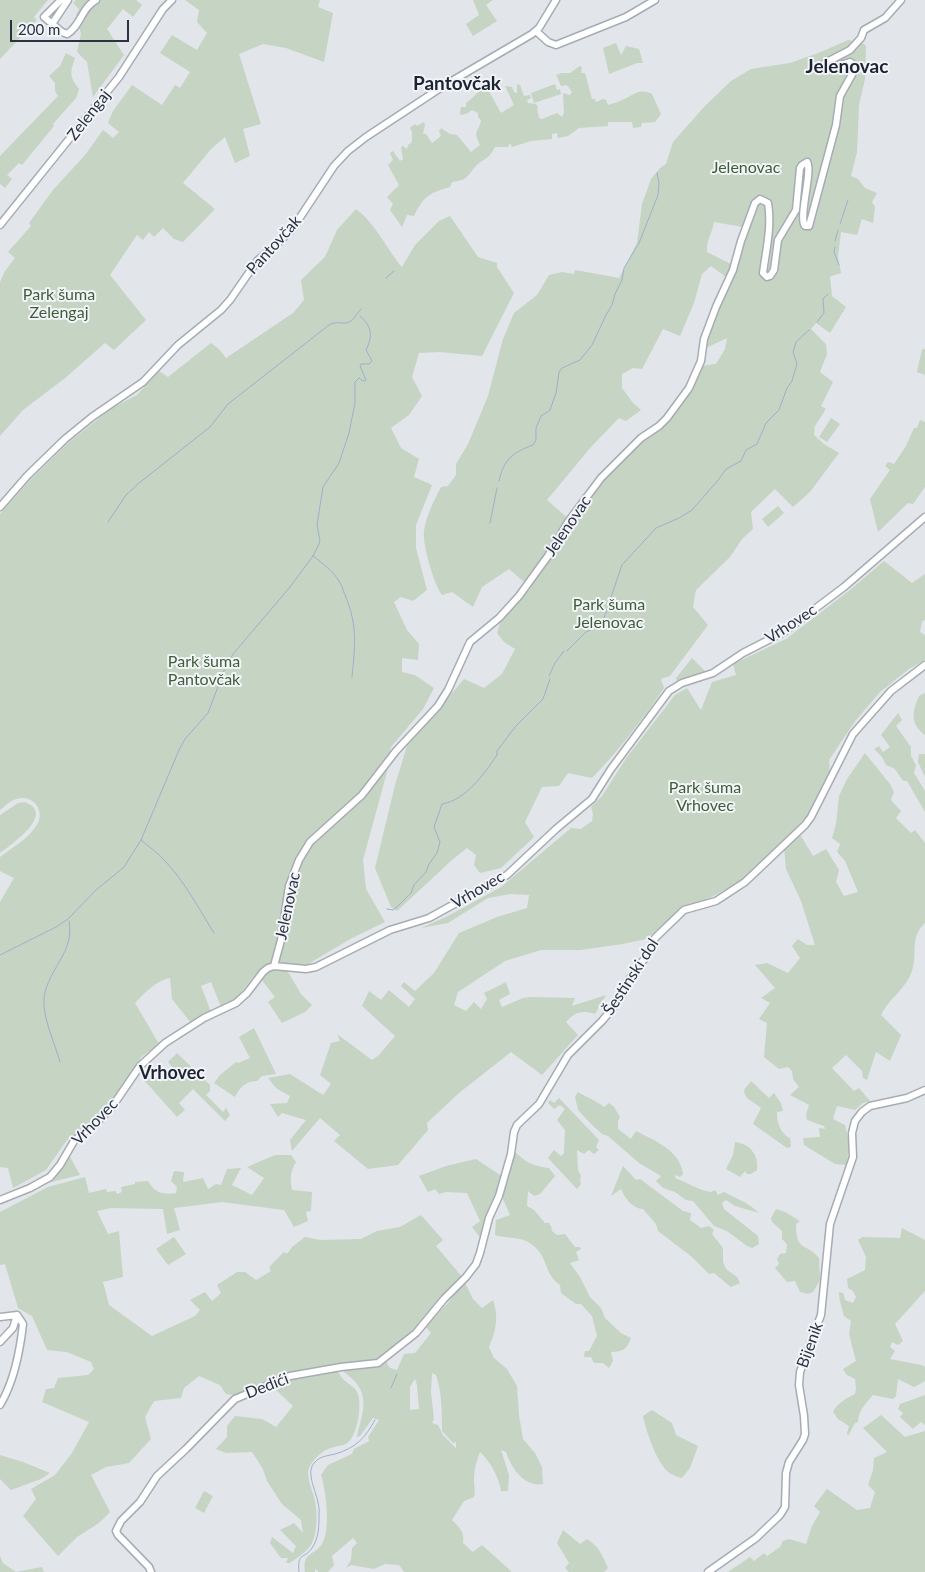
<!DOCTYPE html>
<meta charset="utf-8">
<style>
body{margin:0}
#map{position:relative;width:925px;height:1572px;overflow:hidden;background:#e2e5ea;font-family:Lato,sans-serif}
canvas{display:block}
.scale{position:absolute;left:10px;top:20px;width:119px;height:22px;box-sizing:border-box;border:2px solid #2a3242;border-top:0;padding-left:6px;font-size:15px;line-height:18px;white-space:nowrap;color:#2a3242;-webkit-text-stroke:4px #f2f4f8;paint-order:stroke}
</style>
<div id="map">
<canvas width="925" height="1572"></canvas>
<div class="scale">200 m</div>
</div>
<script>
const g = document.querySelector('canvas').getContext('2d');
g.lineJoin = 'round';
function fillPath(path, color) { g.fillStyle = color; g.fill(path, 'evenodd'); }
function strokePath(path, color, width, dash) { g.strokeStyle = color; g.lineWidth = width; g.lineCap = dash ? 'butt' : 'round'; g.setLineDash(dash || []); g.stroke(path); }
function drawText(font, color, halo, rows, align = 'center') {
  g.font = font + ' Lato,sans-serif'; g.lineWidth = 4; g.setLineDash([]); g.textBaseline = 'middle'; g.strokeStyle = halo; g.fillStyle = color; for (const [text, x, y, turn = 0] of rows) {
    g.save(); g.translate(x, y); g.rotate((+turn || 0) * Math.PI / 180); g.textAlign = isNaN(turn) ? turn : align; if (halo) g.strokeText(text, 0, 0); g.fillText(text, 0, 0); g.restore();
  }
}
const green = new Path2D(`
 M0 0H48L34 17 37 20 0 59Z
 M76 0H136L142 5 133 17 123 9 107 29 124 55 93 97 87 62 77 52 81 34 76 15 79 9 73 3Z
 M185 0H320L318 7 333 13 324 62 286 48 263 44 239 54 261 124 243 129 250 156 235 163 225 137 211 149 183 183 215 209 183 242 174 239 163 228 154 237 149 232 143 240 137 235 110 275 146 320 114 350 105 343 64 379 23 410 0 436V282L5 271 15 258 8 252 31 226 29 223 53 190 85 155 103 130 113 138 119 132 108 123 113 111 132 85 162 105 175 85 180 88 190 72 160 53 172 35 197 50 207 33 197 22 199 10Z
 M473 0H493L486 5 497 21 473 36 466 24 479 15Z
 M848 40 862 43 866 46 865 79 859 105 857 152 851 176 858 179 865 188 877 193 872 202 875 207 873 223 862 219 857 235 841 232 838 257 841 273 832 276 830 277 832 296 846 307 830 333 816 323 811 329 826 344 827 354 820 372 833 382 821 406 826 409 815 426 814 435 824 444 839 453 810 492 793 507 775 489 751 512 753 529 742 539 730 557 696 590 693 607 708 625 670 676 661 679 664 688C642 720 619 750 592 778L568 773 559 786 542 787 525 822 534 837 501 868 480 873 474 865 476 855 467 848 452 860 397 911 391 907 375 868 395 785 407 746 464 679 484 688 502 674 515 649 504 642 497 633 501 620 531 588 509 569 482 587 473 607 452 592 442 595C434 585 422 543 424 531 426 516 434 501 441 487L448 486 456 475V464L468 444 488 396 503 339 514 313 537 295 549 275 562 272 574 274 575 270 619 278 637 243 642 204 651 179 660 168 666 164 673 142 704 107 731 81 751 69 790 63 821 52ZM714 222 748 228 705 340 708 347 727 338 725 349 716 364 701 366 693 387 678 409 664 425 637 447 602 483 571 521 547 500 591 447 619 418 626 421 641 410 633 403 622 388V374L633 368 642 369 663 329 680 336 694 303 702 274 711 266 726 277 731 264 707 252C706 239 712 235 714 222Z
 M616 43 621 55 626 46 639 49 643 63H637L609 74 603 48Z
 M66 53 75 58C70 73 69 76 79 89L76 98 53 124 54 126 22 165 19 163 7 175 12 179 5 188 0 184V156L58 96 55 91V83L49 76 60 66Z
 M580 66 582 68 581 73H585L592 99H595L596 102 603 99 606 100 608 105C613 103 619 102 624 99 636 94 638 88 652 94L661 114 655 122 642 123 641 127 633 128 632 122H608V126L579 128 568 136 558 138 557 133 552 134V139L531 141 512 147 510 143 508 147H495C487 162 484 157 475 167 466 178 467 180 452 182L450 187C429 193 423 197 414 216L407 215 402 227 390 210 393 204 387 197 399 185 388 165 393 160 390 153 393 151 400 161 403 159 401 147 403 146 407 149 408 145 412 142V132L410 128 415 124 417 126 424 122 425 125 423 134H426L432 143 441 136 439 131 441 128 450 134 457 135 471 152 480 145C472 129 479 133 481 120L478 117V113L472 110 468 113 461 115 460 113 461 107H466V103C474 98 478 90 486 86L501 113 514 105 505 86 512 87 514 92 517 93V84L520 85 524 96 530 95 531 98 527 100 528 103 536 104 538 107 537 109 539 118 542 119 557 113 562 117 564 113 563 93 570 95 572 92 567 85 561 86 556 74 558 75 561 73H570Z
 M555 84 557 90 560 89 561 94 534 103 531 93Z
 M356 209C376 224 386 248 402 267L415 245 439 221 450 216 478 257 497 263V267L514 293 482 356 439 352 419 353 412 377 422 396 409 415 391 428 401 448 419 459 414 477 432 485 416 525V548L427 590 413 601 401 597 394 602 407 630 419 644 418 660 402 658V672L415 675 434 688 423 709 391 747 387 772 363 860 366 889 385 922 352 938 308 964 283 966 276 963 285 934 286 908 291 885 307 850 314 841 365 794 362 792 309 842 292 873 285 890 280 938 271 964 253 977 234 1002 222 1009 211 982 201 986 211 1012 202 1017 201 1016V1017L191 1023 172 999 170 978C155 981 145 993 135 1003L159 1044 141 1057 113 1101 86 1128 67 1140 46 1170 13 1188 8 1168 0 1167V902L14 878 0 871V857C13 847 30 838 38 823 45 808 31 794 16 799 10 801 5 806 0 810V514L31 479 68 443 112 408 137 395 159 371 168 377 211 343 219 349 226 358 293 313 304 300 301 280 325 257 337 230Z
 M922 349H925V375L917 372Z
 M831 418 840 424 827 442 819 437Z
 M920 420 925 422V487L913 504 908 503 878 532 870 499 890 470 885 466 888 462 894 464 906 446 914 428H917Z
 M778 506 784 513 768 527 762 519Z
 M884 561 912 583 925 574V620L922 621 920 632 925 635V660L909 669 880 692 856 720 829 760 830 775 808 815 779 846 735 885 703 901 685 906 646 939 623 944 580 950H541L505 961 458 992 454 1005 466 1011 474 1002 481 1009 487 999 484 993 506 982 510 994 499 1000 502 1007 523 998 530 997 575 998 572 1006 606 995 595 1014C582 1010 575 1012 566 1022L578 1035 542 1075 511 1052 459 1093 427 1123 428 1130 398 1165 368 1169 334 1141 340 1135 320 1118 292 1151 290 1140 306 1120 282 1113 278 1117 270 1104 287 1103 290 1096 276 1088 268 1078 290 1074 323 1095 331 1084 320 1075 331 1043 340 1041 337 1034 372 1060 379 1055 395 1036 362 1006 369 991 381 1000 389 990 409 1007 415 999 401 986 404 982 415 991 434 973 459 933 497 917 527 908 529 895 510 894 488 898 448 923 421 928 448 916 501 887 571 828 581 829 592 821 593 814 591 807 602 796 627 757 675 695 687 688 701 710 712 682 736 675 733 664 786 639 850 590Z
 M692 658 708 674 677 682 676 678Z
 M925 693V735C910 724 912 712 919 696Z
 M898 713 902 720 896 726 911 747V756L916 765 914 773 925 791V812L907 781H903L895 769 886 765 882 757 874 749 879 746 883 752 890 747 881 735Z
 M865 753 890 784 894 792 891 800 901 811 896 818 911 833 915 830 925 843V923C910 937 917 951 913 967 909 987 889 998 881 1015L901 1035 890 1061 876 1052 867 1080 863 1078 862 1071 846 1055 832 1068 854 1091 859 1088 870 1101 863 1103 855 1110 837 1106 833 1119 845 1125 849 1142 847 1165 835 1164 804 1145 803 1138 820 1137 819 1128 825 1129 824 1126 807 1120 806 1115 809 1105 790 1095 799 1087 793 1079 792 1071 788 1067 779 1069 764 1057 767 1023 759 1019 770 1003 761 998 775 988 755 965 767 963 788 973 800 958 792 946 798 939 807 945H815L801 901 786 869 784 847 799 833 813 856 826 849 839 870 836 882 844 896 858 892 845 861 837 852 840 844 832 838 836 824 839 796 847 779Z
 M919 754H925V777L918 762Z
 M25 802C56 814 12 844 0 853V815L18 803Z
 M272 969 287 970 301 994 312 1005 305 1012 282 1023 268 1002 275 997 261 979 266 973Z
 M254 1028 276 1074 262 1076 257 1081C246 1081 240 1087 235 1097L214 1083 220 1075 236 1062 238 1063 250 1058 239 1037Z
 M177 1053 210 1085V1091L206 1095 223 1112 226 1108 230 1115 225 1121 193 1089 179 1103 185 1110 177 1117 143 1079 148 1073 146 1066 161 1082 174 1069 168 1062Z
 M751 1081 769 1098 774 1093 781 1103 783 1111 777 1112C776 1122 781 1134 790 1138L791 1147 787 1148 753 1124 761 1108C754 1101 745 1101 744 1090Z
 M578 1092C587 1098 594 1099 604 1107L609 1103 614 1107 620 1117 618 1121V1129L631 1139 636 1131C655 1141 680 1150 683 1174L680 1177 676 1175 675 1178C687 1182 700 1191 711 1192L715 1190 718 1195 724 1192C736 1198 749 1203 759 1213L735 1206 726 1200 722 1203 724 1209 758 1236 759 1244 752 1248 747 1246 727 1231 714 1226 693 1201 686 1200 675 1192 663 1188 656 1181 661 1176 639 1163 608 1136 602 1134 591 1124 578 1110 575 1097Z
 M559 1098 599 1140 596 1147 599 1150 594 1154 589 1150 584 1154 577 1150 578 1170 581 1176 580 1181 581 1184 577 1189 548 1158 554 1150 561 1156 564 1153 565 1130 557 1120 565 1109 560 1105 554 1109 548 1103 550 1100 554 1103Z
 M735 1142C750 1144 759 1155 757 1170L751 1174H747L745 1171 740 1177 726 1169 733 1155Z
 M514 1151C525 1162 533 1166 549 1168L555 1176 540 1194 534 1196 528 1191 527 1206 534 1210 545 1223H549L551 1226 552 1231 557 1235 565 1234 575 1247H580L581 1249 576 1252 579 1260 570 1263 580 1277 590 1297 601 1308 605 1318 621 1333 631 1338C627 1349 623 1352 611 1352L613 1361 609 1368 603 1363H594L591 1357H584L585 1351H589L597 1336 592 1316 581 1304H576L561 1293 560 1285C542 1273 550 1253 526 1241 518 1237 505 1238 495 1235L496 1220 510 1215 502 1197 509 1176Z
 M69 1155 80 1175 51 1182 50 1180 61 1168Z
 M275 1155H291L296 1162C290 1172 290 1178 292 1190L312 1192 311 1211 306 1212 308 1221 294 1227 284 1210 222 1202 174 1208 180 1230 167 1234 163 1209 111 1208 97 1211 108 1234 119 1231 123 1277 103 1282 109 1305 152 1336 195 1316 200 1310 190 1300 205 1292 212 1301 221 1293 217 1285 237 1272H245L256 1280 271 1271 269 1267 284 1252 287 1254 292 1247 305 1237 320 1240 361 1239 377 1231 400 1227 421 1215 443 1240 436 1246 463 1278 452 1287 413 1334 379 1361 335 1365C337 1369 338 1372 340 1375 344 1383 355 1385 358 1394 362 1406 357 1438 346 1444 341 1446 336 1446 331 1448 323 1450 312 1460 309 1468 306 1476 311 1486 313 1494 318 1508 319 1537 308 1549 303 1554 296 1558 290 1563H286L288 1558H281L270 1543 272 1537 293 1553 296 1546 280 1530 294 1523 303 1533 301 1520 282 1504 267 1481 263 1469 252 1452 226 1453 216 1449 227 1437V1426L235 1416 262 1419 276 1427 293 1406 275 1389 261 1391 247 1397 226 1394 220 1385 199 1376 184 1388 181 1398 154 1401 145 1417 151 1439 129 1463 106 1467 91 1475 110 1512 99 1523 77 1537 58 1556 23 1516 36 1499 31 1489 55 1475 72 1453 89 1422 42 1402 46 1389 54 1388 58 1378 88 1375 94 1369 91 1362 67 1352 47 1350 32 1316 18 1308 5 1264 0 1265V1212L48 1187 85 1177 89 1193 106 1189 107 1192 116 1191 117 1194 122 1192 121 1187 135 1184V1182L148 1181C155 1193 162 1195 176 1193L177 1187 171 1181 174 1171 184 1172 183 1182 203 1178 208 1189 216 1184 221 1185 227 1169 241 1168 232 1185 252 1195 264 1178 247 1167Z
 M476 1159 503 1177 482 1240 472 1227 480 1221 467 1193 446 1192 439 1194 435 1189 428 1192 419 1176 446 1166Z
 M623 1166 636 1180 640 1179 683 1211 691 1213 690 1220 701 1228 709 1226 714 1230 712 1234 723 1248V1262L726 1269 737 1277 740 1283 731 1287 714 1273 709 1274 692 1257 658 1231 656 1224 643 1209C633 1209 624 1197 621 1189L611 1196Z
 M776 1209 785 1212 800 1221 796 1224C796 1253 806 1242 819 1258L820 1280 813 1292 808 1294 800 1292 795 1281 787 1282 775 1268 779 1264 777 1259 780 1254 786 1253 787 1244 782 1239V1231L772 1222 771 1218Z
 M902 1228 925 1240V1291L895 1324 903 1341 898 1345 892 1342 890 1347 895 1351 890 1359 921 1365 925 1367V1381L914 1387 898 1379 896 1396 893 1399 873 1395C866 1403 858 1411 858 1422L855 1423 848 1436 847 1433 849 1426 838 1419 833 1412C837 1403 847 1398 855 1394L856 1388 855 1379 847 1375 843 1369 856 1361 849 1334 851 1321 844 1316C842 1307 839 1301 839 1292L843 1293 845 1300 853 1303 856 1297 853 1291 848 1288 847 1279 865 1270 866 1257 858 1240 862 1237 900 1238Z
 M174 1237 186 1254 168 1265 156 1249Z
 M464 1281 473 1299 482 1308 493 1300C499 1317 496 1331 489 1347L494 1358 507 1369 517 1386 519 1415 523 1439 535 1453 542 1467 543 1484C524 1487 512 1469 506 1452L501 1450 509 1475 508 1491H501C499 1477 490 1461 480 1452 476 1462 474 1470 474 1481 474 1487 476 1491 474 1497L464 1501 452 1520C459 1527 465 1532 463 1543L473 1552 482 1545 511 1571V1572H404L399 1565 385 1564 374 1569 351 1565 346 1568 351 1560 352 1548 357 1543 353 1538 332 1556 334 1565 328 1572H319L315 1569V1572H305C302 1552 314 1556 322 1544 331 1530 326 1490 321 1475L328 1465 352 1454 354 1449 369 1441 368 1437 379 1420 373 1418 360 1436 357 1437C360 1420 370 1401 357 1384 354 1379 347 1375 343 1371L344 1369 377 1366 386 1362 390 1368 397 1370 404 1354 415 1353 431 1333 425 1326 449 1302ZM432 1373 436 1375C442 1393 442 1412 442 1431L453 1443 456 1442V1448L443 1435 438 1425 432 1423 434 1419 431 1392ZM415 1379 417 1385 419 1409 410 1410V1387Z
 M925 1395V1425L921 1422 913 1429 900 1417 903 1413 898 1409 900 1404Z
 M652 1410 672 1423 676 1435 698 1446 690 1468 682 1478C677 1477 672 1475 667 1471 656 1460 646 1431 643 1416Z
 M881 1415 905 1437 925 1431V1572H728L750 1557 754 1561 764 1553 767 1556 780 1547 783 1541 789 1539 806 1544 812 1526 820 1512 814 1506 827 1489 857 1510 870 1508 875 1492 868 1485 873 1470 874 1458 887 1452 863 1428Z
 M0 1455 23 1462 50 1473 41 1479 11 1490 0 1479Z
 M204 1491 213 1496 204 1513 195 1508Z
 M563 1530 580 1544 587 1539C599 1546 603 1557 608 1568L604 1572H569L565 1568 569 1563 557 1543Z
 M0 1556 3 1563 16 1572 42 1567 44 1572H0Z`);
const stream = new Path2D(`
 M840 224 848 200
 M835 241 838 230
 M835 247 834 252 839 265
 M386 278 394 271
 M817 322 824 313 823 299 828 294
 M499 481C504 459 512 453 533 445L536 440V428L541 416 550 410 556 393 559 372 562 368 580 360 592 345 606 315 612 305 615 294 622 280 624 268 639 243 658 195 659 183 657 173
 M108 522 126 495 139 483 210 427 228 404 329 325C337 320 343 325 349 322 354 320 357 313 361 309
 M490 523 497 488
 M313 556C322 563 333 571 339 581 342 585 343 591 345 595 358 626 355 645 352 677
 M567 651 586 632 595 628 603 621 622 565 656 528 679 518 692 510 719 479 726 469 741 461 746 450 757 444 766 423 779 410 787 388 792 381 797 364 793 352 796 342 809 330
 M549 676 555 663 564 651
 M141 840C149 847 158 853 165 861 185 882 199 909 214 933
 M387 909 393 910 398 906 411 893 414 885 426 872 429 864 437 853 440 842 434 827 442 804C466 800 484 774 497 755V751L515 727 543 699 550 679
 M0 955 56 927 68 919 96 890 124 867 141 840 179 750 185 739 208 713 225 668 233 654 290 587 313 556 319 544 320 541 317 525 323 487 339 463 349 433 355 403V382L359 378 363 381 366 380 360 366 361 364H369L372 361 366 350C373 336 372 326 360 316
 M60 1062C55 1044 42 1016 44 998 48 968 75 953 69 921
 M391 1388 397 1374
 M299 1572C297 1551 304 1560 312 1548 319 1538 319 1526 319 1514 321 1498 304 1475 314 1463 320 1456 327 1456 335 1454 356 1448 365 1438 375 1420`);
const secondary = new Path2D(`
 M61 0 44 17 62 32 67 34C80 27 82 7 96 0
 M52 24 68 0
 M536 31 548 42 556 45 626 17 655 0
 M0 225 119 77 163 9 172 0
 M0 507 27 476 65 439 92 417 143 382 178 345 221 310 230 300 257 261 280 241 293 228 334 166 348 151 366 137 445 85 532 34 539 28 556 0
 M274 966 281 940 289 886 299 860 310 842 362 795 396 751 438 706 448 690 470 642 499 618 519 596 548 556 568 522 601 478 641 438 659 426 667 418 689 388 701 361 704 339 716 307 733 270 741 241 755 203 760 199 768 203C772 226 766 250 763 273L767 277 770 276 774 270 778 240 796 210 800 168 802 165 807 162C813 171 798 217 805 226H809L836 125 840 96 854 71V65L850 62 830 68 826 67 825 63 850 50 861 38 864 30 885 18 901 0
 M0 1200 30 1188 50 1177 60 1165 74 1141 95 1124 112 1107 140 1066 165 1043 204 1018 236 1003 247 993 263 972 268 968 274 966 306 969 316 967 390 930 429 918 507 875 556 829 592 799 611 769 669 691 682 683 713 673 743 653 784 632 844 587 925 517
 M0 1317 17 1315
 M0 1342 13 1328 17 1315
 M0 1405C14 1382 20 1351 23 1324L17 1315
 M151 1572 149 1567 118 1535 116 1531 121 1521 140 1502 157 1476 186 1449 235 1399 290 1376 341 1367 378 1363 416 1333 444 1299 466 1277 476 1264 480 1253 489 1218 499 1196 511 1154 514 1132 517 1125 539 1104 568 1055 602 1021 612 1009 628 981 648 954 655 938 684 910 716 901 745 882 805 825 811 817 853 734 891 691 925 665
 M708 1572 756 1538 780 1515 785 1507 786 1473 789 1462 803 1440 805 1434 804 1416 799 1385 800 1372 821 1315 830 1224 853 1157 852 1133 855 1121 862 1112 870 1106 907 1098 925 1090`);
const streetNames = [
 ["Zelengaj",89,115,-52],
 ["Pantovčak",274,245,-48],
 ["Jelenovac",568,526,-56],
 ["Vrhovec",791,624,-33],
 ["Vrhovec",478,890,-30],
 ["Jelenovac",288,906,-78],
 ["Šestinski dol",631,977,-57],
 ["Vrhovec",95,1122,-46],
 ["Bijenik",810,1345,-70],
 ["Dedići",267,1386,-21]
];
const parkNames = [
 ["Jelenovac",746,168],
 ["Park šuma",59,295],
 ["Zelengaj",59,313],
 ["Park šuma",609,605],
 ["Jelenovac",609,623],
 ["Park šuma",204,662],
 ["Pantovčak",204,680],
 ["Park šuma",705,788],
 ["Vrhovec",705,806]
];
const neighbourhoodNames = [
 ["Vrhovec",172,1073]
];
const quarterNames = [
 ["Jelenovac",847,67],
 ["Pantovčak",457,84]
];
fillPath(green, '#c6d4c3');
strokePath(stream, '#9db1ca', 1);
strokePath(secondary, '#a7acb4', 9);
strokePath(secondary, '#fff', 6);
drawText('16px', '#2a3242', '#f2f4f8', streetNames);
drawText('16px', '#3c5e37', '#f2f4f8', parkNames);
drawText('bold 18px', '#1c2333', '#f2f4f8', neighbourhoodNames);
drawText('bold 19px', '#1c2333', '#f2f4f8', quarterNames);
</script>
